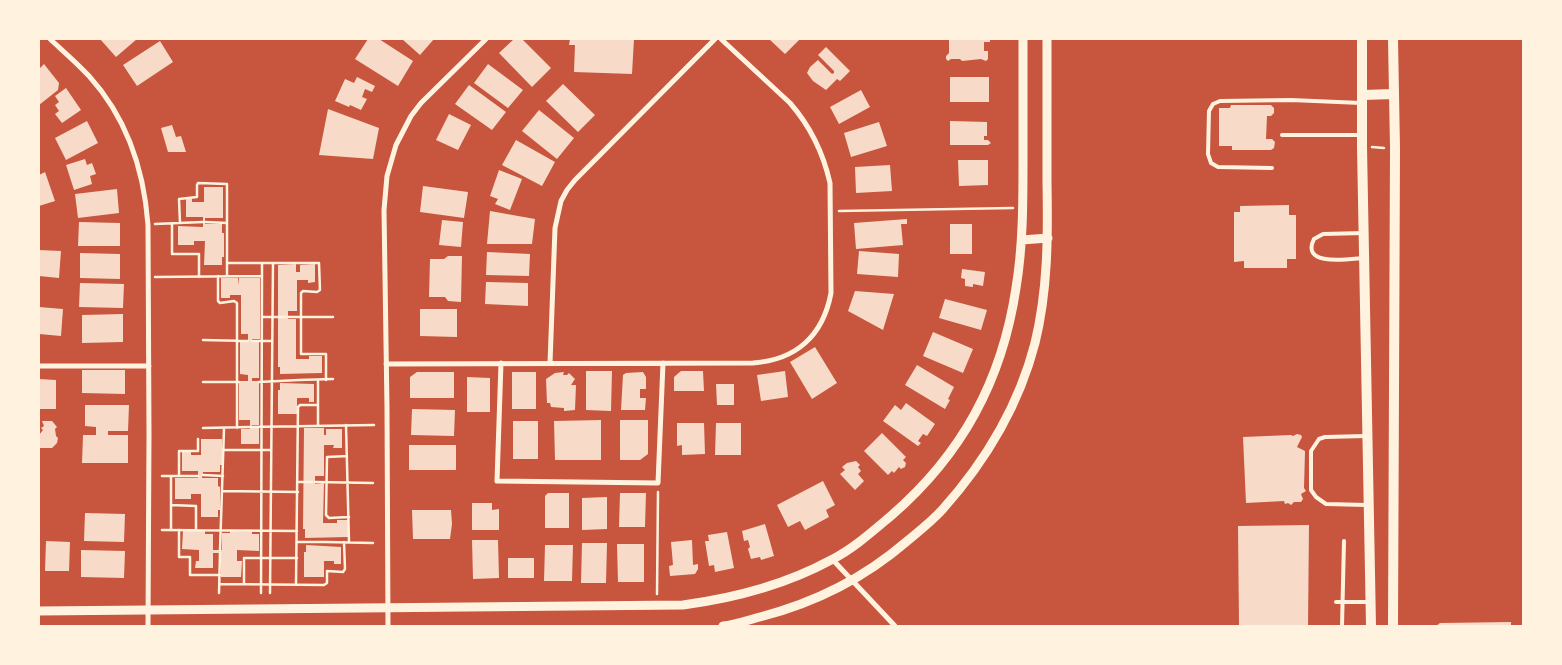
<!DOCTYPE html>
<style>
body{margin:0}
#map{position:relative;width:1562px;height:665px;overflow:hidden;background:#c8553d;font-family:"Source Sans 3",sans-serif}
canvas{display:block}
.frame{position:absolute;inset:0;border:40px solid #fff3e0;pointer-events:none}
</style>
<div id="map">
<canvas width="1562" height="665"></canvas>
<div class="frame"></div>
</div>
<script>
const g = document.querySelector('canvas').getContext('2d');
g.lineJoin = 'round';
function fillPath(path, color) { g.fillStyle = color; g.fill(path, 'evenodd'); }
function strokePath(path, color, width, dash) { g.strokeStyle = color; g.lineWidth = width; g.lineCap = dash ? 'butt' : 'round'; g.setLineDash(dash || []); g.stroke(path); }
const building = new Path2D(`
 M100 39H137L116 57Z
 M368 39H379L413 61 398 86 355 59Z
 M402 39H434L420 55Z
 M514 39H522L551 68 532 87 499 53Z
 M570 39H634L632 74 574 72 575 45H569Z
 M769 39H800L785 54Z
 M949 39H990V42H984V51H988V59L986 61 981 59 962 61 960 59H951L948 61 946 59V56L949 53Z
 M160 41 173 62 137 86 123 65Z
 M826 47 850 71 840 81 837 79 826 90 813 81 807 73 810 67 818 60 832 74 834 73V71L818 55Z
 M44 64 59 83 58 90 39 105V69Z
 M488 64 523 90 508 108 474 83Z
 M357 77 375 86 372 92 365 89 362 97 367 99 361 110 350 105 349 107 335 101 345 79 354 83Z
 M950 77H989V102H950Z
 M563 84 595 115 578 132 546 101Z
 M469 85 506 112 492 130 455 104Z
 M66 88 81 110 62 123 55 114 59 111 55 105 59 102 55 96Z
 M861 90 870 107 839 124 830 107Z
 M1231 105H1271L1274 108V113L1271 116H1267L1266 139H1272L1275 142 1274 148 1271 150H1232V146H1219V108H1230Z
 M328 109 379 128 373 159 319 155Z
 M539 110 574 138 557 159 522 131Z
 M449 114 471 125 458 150 436 140Z
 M87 121 98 143 66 160 55 138Z
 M950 121 987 122V136H984V140H988L991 143 988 145H950Z
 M879 122 887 146 851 157 844 133Z
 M172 125 176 137 181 136 186 152H168L161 128Z
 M516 140 555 162 542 186 502 165Z
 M85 159 87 165 92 163 96 174 90 176 92 184 74 190 66 165Z
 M958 160H988V185L959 186Z
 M890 165 892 191 856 193 855 167Z
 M499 170 522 179 510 210 495 204 498 199 490 196Z
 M45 172 55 201 39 206V175Z
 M423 186 468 192 464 218 420 212Z
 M204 187H223V218H205V224H222V233H224V257H222V265H204L205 241H194V245H178V226L203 227V217H186V199H192V202H204Z
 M117 189 119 213 78 218 75 194Z
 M1289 205V215H1296V259H1287V268H1244V261L1234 262V212H1240V206Z
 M490 211 535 219 532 244H487Z
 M907 219V224H901L903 245 856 249 854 223Z
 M442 220 463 222 461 247 439 245Z
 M79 222 120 223V246H78Z
 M950 224H972V254H950Z
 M39 250 61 251 59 278 39 276Z
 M859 251 899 254 898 277 857 274Z
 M487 252 530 254 529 276 486 275Z
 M80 253 120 254V279L80 278Z
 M448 256H462L461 302 448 301 445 297H429L430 259H444Z
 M296 264V272H300V265L315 264V282L308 283V280H297V311H288V319H296V359H309V356H322V373L280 374V367H278V318L285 317 278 316V265Z
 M962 269 985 272 983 286 973 284V287L965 286V279L961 278Z
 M221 278H238L239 285V278H260V339H252V342H259V378H252V381H259V425H252L251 427V428H259V444H241V429H250V420H239V381H248V375L240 374V342H248V334H241V295H230V298H221Z
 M486 282 528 283V306L485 304Z
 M80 283 124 284 123 308 79 307Z
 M855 291 894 294 883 330 848 311Z
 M945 299 987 310 981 330 939 318Z
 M39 307 63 309 61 336 39 334Z
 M420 309H457V337L420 336Z
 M123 314V342L82 343V315Z
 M933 332 973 349 963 373 923 356Z
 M815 347 837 383 812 399 790 362Z
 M917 365 954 387 948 399 950 400 945 409 905 385Z
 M82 370H125V394L82 393Z
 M586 371H612L611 411 586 410Z
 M681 371H703L704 391H674V377Z
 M785 371 788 397 761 401 757 375Z
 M417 372H454V398H410V377Z
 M512 372H536V409H512Z
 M564 372 563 375H567L569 373 575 379 571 385H576L575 410 564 411V408L551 407 550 403H547L546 379 555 373Z
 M643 372 646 377V389H640V398H646L645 410H621L623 375 626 373Z
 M467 377 490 378V412H467Z
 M39 379 56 380V409H39Z
 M280 383 314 384V402H309V398H297V414H278V390H280Z
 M716 384H734V405H717Z
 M906 403 935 424 927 436 923 434 918 441 921 443 918 446 883 421 895 405 901 410Z
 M85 405H129L128 431H108V435H128V463H82L83 435H96V427L85 426Z
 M412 409 455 410 454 436 411 435Z
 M601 420V460H555L554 421Z
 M620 420H648V454L640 460H620Z
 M42 421H52L57 427 55 429 56 436 58 438 57 443 52 448H39V435L43 430 41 428 44 426Z
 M513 421H538V459H513Z
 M677 423H704L705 454 682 455V445L677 446Z
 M716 423H741V455H715Z
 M304 428H324V435H326V429H342V448H333L334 445H324V476H315V484L324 483 323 523H337V520H348V537L305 538V529H303Z
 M882 433 906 457 903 460 906 463 905 467 901 469 899 467 894 473 892 471 888 475 864 451Z
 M1297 434 1301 435 1302 437 1297 447 1305 451 1304 488 1306 491 1301 494 1303 499 1301 502H1294L1291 505 1288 503 1285 504 1284 501 1246 503 1243 437 1291 435 1293 436Z
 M201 439H222V465H220V472H203L202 478H218V486L220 487V510H218V517H201V494H191V499H175V478H198V471H182V451H191V455H201Z
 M409 445H456V470H409Z
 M856 461 860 465 858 467 861 471 858 474 864 481 855 490 840 474 845 470 842 467 847 463Z
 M823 481 835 505 826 510 829 517 805 530 800 521 788 527 777 505Z
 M548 493H569V528H545V496Z
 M620 493H646L645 527H619Z
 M607 497V529L582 530V498Z
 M472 503H492V510L499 509V530H472Z
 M412 510H451L452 524 450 539H413Z
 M85 513 125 514 124 542 84 541Z
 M765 524 774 556 761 560 760 557 751 559 748 549 750 547 748 540 744 541 742 531Z
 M1309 525 1308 626H1239L1238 526Z
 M183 531H205V534H213V550H222V533H230V531L252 532V534H259V551L237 550V561H242L241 577H221V553H213V568H195L196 561H199V550L182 549Z
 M727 532 734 568 715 572 714 565 709 566 705 541H709L708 535Z
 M472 540H498L499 578 473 579Z
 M692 540 693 565 698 564V569L695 574 670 576 669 566 673 565 671 542Z
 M46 541 70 542 69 571H45Z
 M582 543H607L606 583H581Z
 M617 544H644V582H618Z
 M306 545 341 547V564H334V561H324V577H304V552H306Z
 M545 545H573L572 581H544Z
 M81 550 125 551 124 578 81 577Z
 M508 558H534V578H508Z
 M1511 622V626H1436L1440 623Z`);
const path = new Path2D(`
 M1372 147 1384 148
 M839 211 1013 208
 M205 222 227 223
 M180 223 179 199 197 197V185L198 183 227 184V276
 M155 224 203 222
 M172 224V254H199V277
 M227 263H319L320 290 317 292 303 291 301 293V354H326V380
 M218 276V301L220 303 234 301 237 303V428
 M262 276V263
 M155 277 262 276 261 593
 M262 317H285
 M288 317H333
 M203 340 248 341
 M252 341H272
 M299 380 333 379
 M203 382H239
 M259 382 299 380
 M318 425V380
 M346 425 349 542
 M251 427 374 425
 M203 428 250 427
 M223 450H271
 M347 456 327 457 326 515 329 518 349 517
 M203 475 223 476
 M162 476H198
 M179 476V451H198V439
 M298 482H312
 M315 482 373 483
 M222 491 298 492
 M171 505 196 506V529
 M162 530 297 531
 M171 530V476
 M179 530V557H190V575H220
 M298 542H324
 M325 542 373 543
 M220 550 224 429
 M220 584 324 585 327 583V571L343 572 345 569 344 542
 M244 584V558H297
 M296 584 298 407 300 405H318
 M219 593 220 553
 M270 593 273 263
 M657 594 658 492`);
const service = new Path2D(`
 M1282 135H1362
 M1272 168 1218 167 1211 163 1208 154 1209 111 1213 104 1220 101 1291 100 1361 103
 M1363 258C1349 259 1300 267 1314 239L1323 234 1364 233
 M1366 436 1325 437 1319 439 1311 451V490L1316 497 1326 504 1367 505
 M1336 602H1368
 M1342 626 1344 541`);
const minor = new Path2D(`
 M50 39C63 51 77 63 89 76 127 118 144 170 148 225L149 434 148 626
 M501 363 497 481 658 483 663 363
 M550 363 555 228 561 201 567 190 575 180 715 39
 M386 364 753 363C796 360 823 336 831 293L830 183C823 152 811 127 790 103L721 39
 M39 366H149
 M832 559 895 626
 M388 626 387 408 384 210 387 176 396 145 411 116 421 103 486 39`);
const tertiary = new Path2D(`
 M1022 240 1048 238
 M39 611 683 605C735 598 785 585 831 560 853 549 873 531 892 515 962 454 1002 381 1016 288 1023 246 1023 203 1023 160 1023 120 1023 79 1023 39
 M723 626C735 625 748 620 760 617 814 603 863 579 906 542 918 532 931 522 942 510 985 462 1019 405 1035 343 1048 290 1048 236 1047 182 1047 134 1047 87 1047 39`);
const secondary = new Path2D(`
 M1362 39V147L1371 626
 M1363 95 1394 94
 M1393 626 1395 148 1393 39`);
fillPath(building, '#f7dbc8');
strokePath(path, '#fff3e0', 2.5);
strokePath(service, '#fff3e0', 4);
strokePath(minor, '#fff3e0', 5);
strokePath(tertiary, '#fff3e0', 9);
strokePath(secondary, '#fff3e0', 10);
</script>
